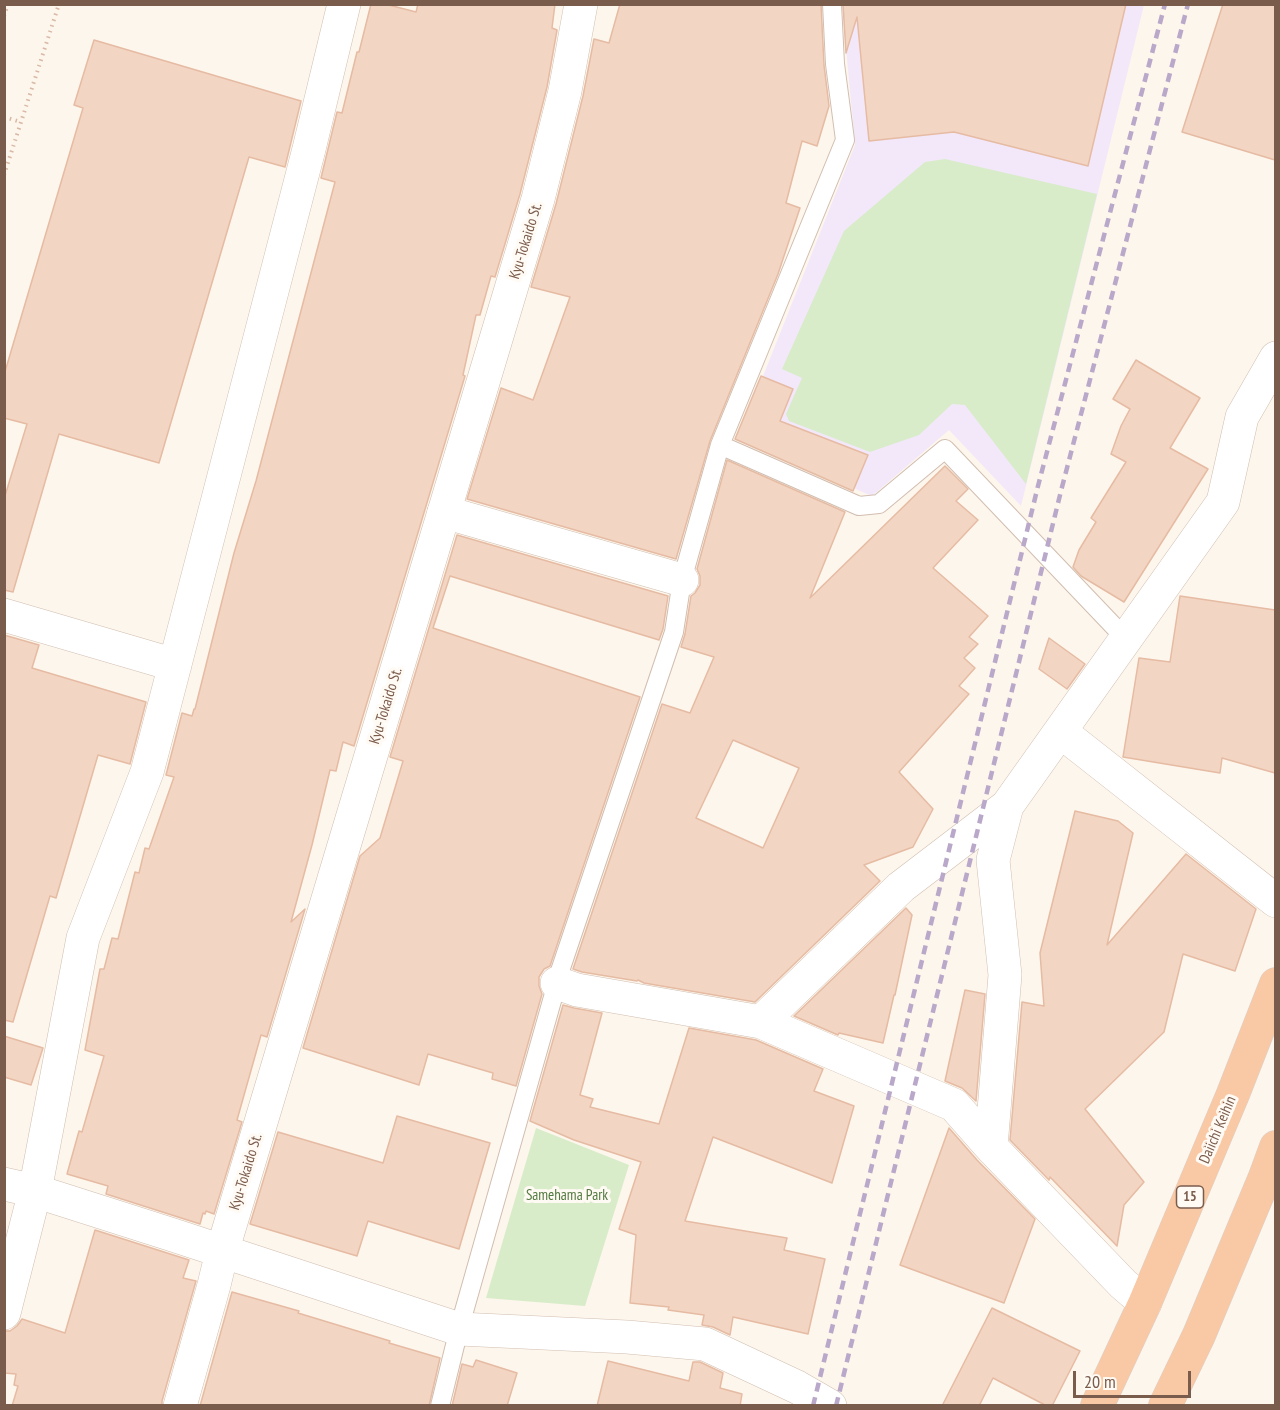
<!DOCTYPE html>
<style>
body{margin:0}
#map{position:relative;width:1280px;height:1410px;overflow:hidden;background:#fdf6ec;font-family:"PT Sans Narrow",sans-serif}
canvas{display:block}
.frame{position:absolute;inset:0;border:6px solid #7a5c4d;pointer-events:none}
.scale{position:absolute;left:1073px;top:1371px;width:118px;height:27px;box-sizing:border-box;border:3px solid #7a5c4d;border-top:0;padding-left:8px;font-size:18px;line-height:21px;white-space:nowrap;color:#7a5c4d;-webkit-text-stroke:4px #fffaf3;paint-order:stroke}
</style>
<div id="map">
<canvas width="1280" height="1410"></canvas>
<div class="frame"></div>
<div class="scale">20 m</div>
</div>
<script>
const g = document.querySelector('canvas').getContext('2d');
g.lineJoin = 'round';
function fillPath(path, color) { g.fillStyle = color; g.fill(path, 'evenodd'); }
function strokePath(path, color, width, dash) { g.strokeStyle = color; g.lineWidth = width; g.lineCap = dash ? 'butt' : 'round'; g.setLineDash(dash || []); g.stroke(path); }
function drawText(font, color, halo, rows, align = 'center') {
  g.font = font + ' "PT Sans Narrow",sans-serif'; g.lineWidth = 6; g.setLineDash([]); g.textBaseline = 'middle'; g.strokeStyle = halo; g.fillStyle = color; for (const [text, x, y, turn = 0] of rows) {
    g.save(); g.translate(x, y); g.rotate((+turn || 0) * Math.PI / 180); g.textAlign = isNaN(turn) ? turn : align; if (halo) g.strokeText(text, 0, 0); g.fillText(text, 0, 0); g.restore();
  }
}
const education = new Path2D(`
 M842 5H1144L1021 506 949 430 872 496 738 439 855 145Z`);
const green = new Path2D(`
 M945 159 1097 194 1026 484 965 405 952 404 919 435 870 452 789 421 786 414 802 378 782 369 844 231 925 162Z
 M536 1128 629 1165 585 1306 486 1298Z`);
const building = new Path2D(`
 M371 4H385L416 12 418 4H555L552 28 557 30 547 87 520 194 495 277 491 276 480 315H476L463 375 465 376 354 746 343 742 336 771 330 770 312 845 291 922 305 909 267 1037 261 1035 237 1120 242 1122 214 1214 206 1211 205 1214 203 1213 200 1224 106 1194 108 1186 67 1174 79 1131 82 1132 104 1056 85 1050 100 969H104L112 938 118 939 135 872 139 873 145 848 149 849 174 777 166 775 182 713 192 716 194 709H195L234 553 256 481 335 182 321 178 337 112 342 113 357 52H359Z
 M620 4H821L824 65 829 106 817 146 802 141 786 203 800 208 778 274 710 441 676 559 467 499 501 388 533 400 570 297 531 287 556 204 583 96 594 39 609 43Z
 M843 4H1126L1088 166 954 132 869 141 857 17 846 53Z
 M1223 4H1275V160L1182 132Z
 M94 40 301 101 285 167 249 157 159 463 59 434 13 592 4 590V499L27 424 4 418V375L83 108 74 105Z
 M1136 360 1200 398 1170 448 1208 469 1124 602 1081 576 1073 567 1079 550 1096 522 1091 518 1126 462 1111 454 1121 426 1130 409 1113 399Z
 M761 376 793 389 780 421 868 455 853 491 735 439Z
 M727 460 845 512 810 598 945 466 968 489 956 501 978 520 933 568 988 616 969 637 978 644 964 658 975 668 959 686 969 694 899 772 933 809 913 847 864 865 880 881 755 1002 644 983 638 980 637 981 582 972 573 969 662 704 690 713 714 657 681 647 685 634 691 596 695 593 700 585V576L697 569ZM733 740 799 768 763 848 696 818Z
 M457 535 668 596 663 629 659 640 450 576 433 628 640 697 550 966 544 969 539 977V986L542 994 516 1086 492 1079 493 1073 428 1054 419 1085 303 1048 360 856 380 838 403 761 390 757Z
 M1180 596 1275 610V773L1222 758 1220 773 1123 757 1139 658 1170 662Z
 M4 635 39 645 32 668 146 702 130 764 98 755 56 898 50 896 13 1022 4 1020Z
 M1049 638 1085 664 1067 689 1039 669Z
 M1075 811 1118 821 1133 833 1107 945 1186 854 1256 909 1235 971 1183 954 1164 1032 1085 1109 1144 1182 1124 1205 1117 1246 1050 1177 1049 1180 1010 1140 1022 1002 1044 1006 1040 953Z
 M906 908 912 915 895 995H894L883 1043 839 1033 838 1035 794 1016Z
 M965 990 985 994 976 1101 962 1088 945 1081Z
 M563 1005 574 1008 602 1013 580 1095 593 1099 590 1107 659 1124 689 1028 756 1040 823 1069 814 1091 854 1106 832 1183 713 1137 685 1221 787 1238 784 1250 825 1259 808 1334 733 1317 730 1335 713 1327 702 1325 704 1315 668 1310 669 1307 630 1303 636 1235 619 1229 641 1162 574 1140 530 1121Z
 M4 1036 43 1048 31 1085 4 1077Z
 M397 1116 490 1143 459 1249 368 1221 357 1256 250 1224 278 1132 383 1163Z
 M949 1128 977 1160 1035 1219 1004 1303 900 1265Z
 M95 1230 189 1260 183 1278 196 1281 162 1401V1406H12L18 1386 14 1385 16 1374 4 1373V1331H10L17 1326 22 1319 65 1333Z
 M232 1292 299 1311 298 1313 390 1341 389 1343 440 1358 429 1406H200Z
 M992 1308 1080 1351 1052 1406H1047L993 1378 979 1406H942Z
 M476 1360 517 1373 507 1406H452L462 1364 473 1367Z
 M608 1361 689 1381 693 1362H700L723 1373 720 1388 742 1394 740 1406H597Z`);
const path = new Path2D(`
 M4 16 8 4
 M4 117 21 122
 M4 175 59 4`);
const service = new Path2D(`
 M720 445 859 506 879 504 945 449 1126 639
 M440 1406 459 1329 557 983 560 971 674 632 682 580 720 445 845 140 835 64 832 4`);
const minor = new Path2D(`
 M444 512 682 580
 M4 615 175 665
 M1061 732 1276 901
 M557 983 577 990 761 1022 954 1105 991 1147 1123 1284 1145 1303
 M761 1022 901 887 1007 806
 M991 1147 1005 975 993 860 1007 806 1223 502 1242 417 1276 358
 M4 1313 35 1191 83 938 147 772 309 149 344 4`);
const tertiary = new Path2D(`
 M4 1184 35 1191 173 1235 459 1329 627 1337 705 1344 797 1387 830 1406
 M180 1406 214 1285 222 1252 538 199 565 91 581 4`);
const trunk = new Path2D(`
 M1097 1406 1145 1303 1233 1094 1276 984
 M1165 1406 1199 1335 1265 1177 1276 1147`);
const rail = new Path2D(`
 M813 1406 1038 486 1165 4
 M836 1406 1061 491 1188 4`);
const shields = [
 [1190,1197,27]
];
const shieldNames = [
 ["15",1190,1197]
];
const streetNames = [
 ["Kyu-Tokaido St.",526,241,-73],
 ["Kyu-Tokaido St.",386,706,-73],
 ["Daiichi Keihin",1218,1130,-67],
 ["Kyu-Tokaido St.",246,1172,-73]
];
const parkNames = [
 ["Samehama Park",567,1196]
];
fillPath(education, '#f3e8fa');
fillPath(green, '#d8ecc9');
fillPath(building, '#f3d5c3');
strokePath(building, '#e6bba3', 1.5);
strokePath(service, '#d1beb0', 20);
strokePath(minor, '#d1beb0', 34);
strokePath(tertiary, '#d1beb0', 34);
strokePath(trunk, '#dad1cd', 34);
strokePath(path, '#d9b8a5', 4, [1.5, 4.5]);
strokePath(service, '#fff', 18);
strokePath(minor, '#fff', 33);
strokePath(tertiary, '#fff', 33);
strokePath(trunk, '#f9c8a4', 33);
strokePath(rail, '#b9a8c9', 4.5, [9, 6]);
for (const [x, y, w] of shields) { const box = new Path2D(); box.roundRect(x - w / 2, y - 11, w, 22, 4.5); g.fillStyle = '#fffaf3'; g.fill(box); strokePath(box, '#7a5c4d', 1.5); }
drawText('bold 14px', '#7a5c4d', null, shieldNames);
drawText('15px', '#7a5c4d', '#fffaf3', streetNames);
drawText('15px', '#537a41', '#fffaf3', parkNames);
</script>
